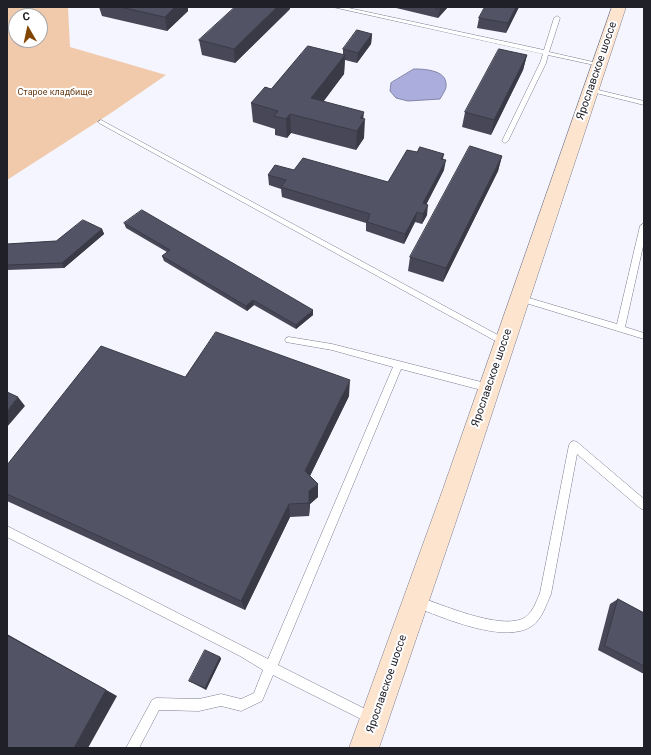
<!DOCTYPE html>
<meta charset="utf-8">
<style>
body{margin:0}
#map{position:relative;width:651px;height:755px;overflow:hidden;background:#f4f5fe;font-family:Roboto,sans-serif}
canvas{display:block}
.frame{position:absolute;inset:0;border:8px solid #202028;pointer-events:none}
.north{position:absolute;left:8px;top:8px;width:40px;height:40px;box-sizing:border-box;background:#fff;border:1px solid #a6a6a9;border-radius:50%;rotate:351deg;font-size:11px;font-weight:700;line-height:16px;text-align:center;color:#202028}
.north::after{content:'';display:block;margin:auto;width:14px;height:18px;background:#814500;clip-path:polygon(50% 0,100% 100%,50% 72%,0 100%)}
</style>
<div id="map">
<canvas width="651" height="755"></canvas>
<div class="frame"></div>
<div class="north">С</div>
</div>
<script>
const g = document.querySelector('canvas').getContext('2d');
g.lineJoin = 'round';
function fillPath(path, color) { g.fillStyle = color; g.fill(path, 'evenodd'); }
function strokePath(path, color, width, dash) { g.strokeStyle = color; g.lineWidth = width; g.lineCap = dash ? 'butt' : 'round'; g.setLineDash(dash || []); g.stroke(path); }
function drawText(font, color, halo, rows, align = 'center') {
  g.font = font + ' Roboto,sans-serif'; g.lineWidth = 4; g.setLineDash([]); g.textBaseline = 'middle'; g.strokeStyle = halo; g.fillStyle = color; for (const [text, x, y, turn = 0] of rows) {
    g.save(); g.translate(x, y); g.rotate((+turn || 0) * Math.PI / 180); g.textAlign = isNaN(turn) ? turn : align; if (halo) g.strokeText(text, 0, 0); g.fillText(text, 0, 0); g.restore();
  }
}
const green = new Path2D(`
 M7 7H68L70 47 166 75 111 113 7 180ZM16 16H40V40H16Z`);
const water = new Path2D(`
 M414 69C424 69 446 70 446 84 447 89 442 95 440 99L408 101 396 98 390 91 391 83Z`);
const lane = new Path2D(`
 M333 7H344L544 50 554 18 557 16 560 18 549 52 602 64 599 66 548 55 546 63 508 141 505 143 502 141 540 63 543 54Z
 M590 88 644 101V105L588 91 587 90Z
 M101 120 507 340 508 342 507 344H501L99 123 98 122Z
 M644 223V242L625 327 644 333V339L516 300 515 298 519 295 617 324 640 226Z
 M289 337 332 344 489 384 492 385 494 388 492 391 489 392 401 369 278 665 377 715 379 719 377 723 373 725 273 675 262 701 241 711 221 706 199 711 159 710 139 748H126L152 700 156 698 199 699 221 694 241 699 254 693 263 670 240 656 7 537V526L268 659 393 367 332 350 286 342 285 340 286 338Z
 M574 441 577 442 644 499V510L640 508 577 454 551 594C546 605 542 619 532 626 505 645 441 617 413 606L411 602 413 598 417 596C442 605 498 629 522 619 532 615 536 602 540 593L569 445 571 442Z`);
const secondary = new Path2D(`
 M612 7H626L467 489 379 748H349L443 489Z`);
const wall = new Path2D(`
 M99 7H188V11L167 31 102 16Z
 M392 7H448L438 18Z
 M485 7H519L506 33 477 28 479 18Z
 M290 9 235 63 202 55 199 40Z
 M372 34 371 44 357 63 345 60 344 74 323 101 363 119 364 138 356 150 291 133 287 138 275 135V129L253 122 251 103 271 89 343 55V49Z
 M527 55 523 70 491 135 462 127 465 112Z
 M417 152 444 154 443 159 444 170 426 204 427 215 422 224 415 222 404 244 366 231V223L282 197 281 189 269 185 268 175 294 170 388 182Z
 M502 156 498 171 443 282 408 271 410 257Z
 M124 223 313 315 296 329 254 305 247 311 164 261 162 256 167 252 126 228Z
 M102 229 104 234 64 268 7 270V244L56 241Z
 M185 377 349 396 310 476 318 497 310 504 309 516 290 517 245 610 7 501V465Z
 M618 599 644 613V674L598 650 610 604Z
 M220 657 221 659 206 690 191 682 189 681Z`);
const shadedWall = new Path2D(`
 M175 7H188V11L167 31 165 17Z
 M277 7H290V9L235 63 234 49Z
 M441 7H448L438 18 440 9Z
 M516 7H519L506 33 508 23Z
 M372 34 371 44 357 63 358 53Z
 M345 55 344 74 312 117 311 98Z
 M527 55 523 70 491 135 494 120Z
 M364 112 363 122 365 119 364 138 356 150 357 131 360 118Z
 M290 114 291 133 287 138 286 119Z
 M502 156 498 171 443 282 446 268Z
 M446 160 444 170 422 213 423 203Z
 M428 205 427 215 422 224 423 214Z
 M417 212 415 222 404 244 405 234Z
 M102 229 104 234 64 268 62 263Z
 M253 300 254 305 247 311 246 306Z
 M313 310V315L296 329V325Z
 M350 380 349 396 306 484 305 471Z
 M18 397 25 406 7 427V411Z
 M318 484V497L310 504 309 516V491Z
 M289 504 290 517 245 610 241 601Z
 M7 634 117 696 88 748H74Z
 M220 657 221 659 206 690 205 688Z`);
const building = new Path2D(`
 M121 7H175L165 17Z
 M235 7H277L234 49 199 40Z
 M433 7H441L440 9Z
 M485 7H516L508 23 479 18Z
 M357 30 372 34 358 53 343 49Z
 M308 46 345 55 311 98 364 112 360 118 365 119 357 131 290 114 286 119 274 116 278 111 251 103 265 87 271 89Z
 M499 49 527 55 494 120 465 112Z
 M470 146 502 156 446 268 410 257Z
 M420 147 444 154 441 159 446 160 423 203 428 205 423 214 417 212 405 234 367 222 370 214 281 187 286 180 268 175 275 165 294 170 303 158 388 182 407 150 417 152Z
 M142 210 313 310 296 325 253 300 246 306 162 256 170 250 124 223Z
 M83 220 102 229 62 263 7 265V244L56 241Z
 M216 332 350 380 305 471 318 484 309 491V503L289 504 241 601 7 494V465L101 346 185 377Z
 M7 392 18 397 7 411Z
 M618 599 644 613V666L605 646Z
 M7 635 106 690 74 748H7Z
 M205 650 220 657 205 688 189 681Z`);
const farParknames = [
 ["Старое кладбище",55,93]
];
const streetNames = [
 ["Ярославское шоссе",597,71,-71],
 ["Ярославское шоссе",492,378,-71],
 ["Ярославское шоссе",387,684,-71]
];
fillPath(green, '#f1caac');
fillPath(water, '#abaddd');
strokePath(water, '#8183a7', 1);
strokePath(lane, '#7b7c90', 1);
strokePath(secondary, '#7b7c90', 1);
fillPath(lane, '#fff');
fillPath(secondary, '#fde4cf');
fillPath(wall, '#474758');
fillPath(shadedWall, '#3a3a47');
fillPath(building, '#535366');
strokePath(building, '#3a3a47', 1);
drawText('9px', '#643913', '#fff', farParknames);
drawText('11px', '#202028', '#fff', streetNames);
</script>
